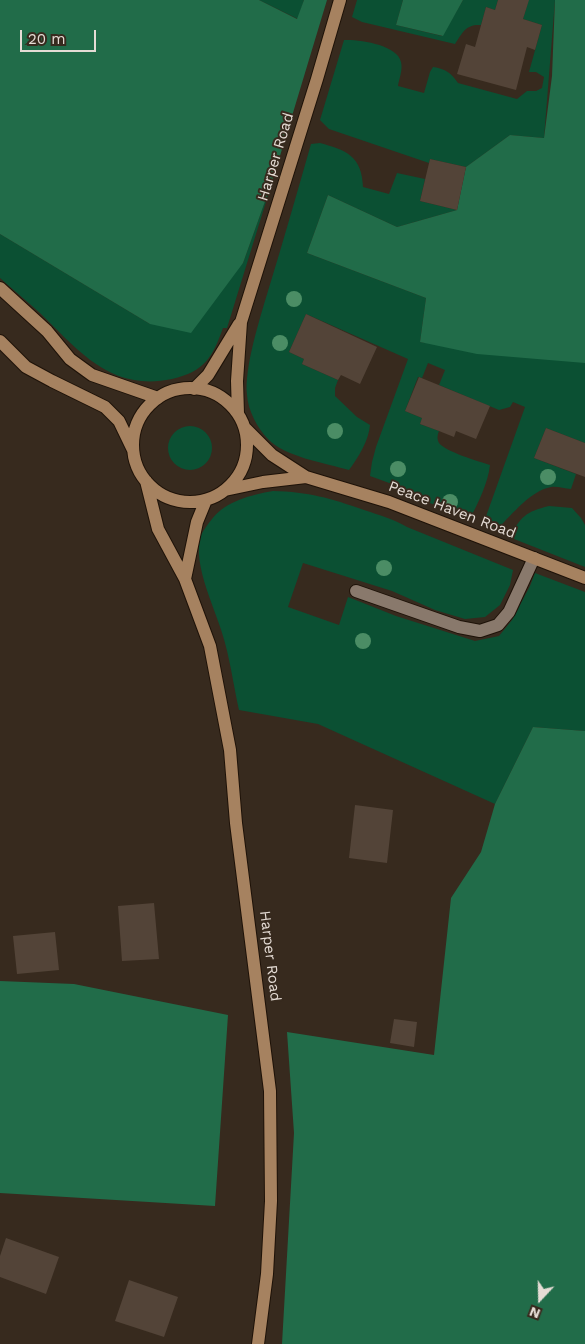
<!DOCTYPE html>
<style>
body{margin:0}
#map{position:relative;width:585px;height:1344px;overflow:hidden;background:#372a1e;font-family:"Work Sans",sans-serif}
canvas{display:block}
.north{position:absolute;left:515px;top:1274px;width:50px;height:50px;-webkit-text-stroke:4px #372a1e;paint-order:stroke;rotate:201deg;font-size:14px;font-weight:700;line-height:20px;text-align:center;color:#e5dcd5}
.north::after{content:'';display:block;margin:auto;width:18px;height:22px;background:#e5dcd5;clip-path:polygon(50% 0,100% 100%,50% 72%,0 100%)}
.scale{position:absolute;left:20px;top:30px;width:76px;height:22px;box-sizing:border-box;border:2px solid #e5dcd5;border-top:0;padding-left:6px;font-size:15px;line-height:18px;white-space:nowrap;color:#e5dcd5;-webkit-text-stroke:4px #372a1e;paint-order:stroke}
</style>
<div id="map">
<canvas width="585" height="1344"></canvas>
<div class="north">N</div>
<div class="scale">20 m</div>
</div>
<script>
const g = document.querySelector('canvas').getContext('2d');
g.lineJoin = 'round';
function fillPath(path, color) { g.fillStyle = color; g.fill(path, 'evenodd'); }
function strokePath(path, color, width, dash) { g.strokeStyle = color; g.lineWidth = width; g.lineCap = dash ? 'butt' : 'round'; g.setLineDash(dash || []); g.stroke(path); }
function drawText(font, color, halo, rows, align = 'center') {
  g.font = font + ' "Work Sans",sans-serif'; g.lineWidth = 4; g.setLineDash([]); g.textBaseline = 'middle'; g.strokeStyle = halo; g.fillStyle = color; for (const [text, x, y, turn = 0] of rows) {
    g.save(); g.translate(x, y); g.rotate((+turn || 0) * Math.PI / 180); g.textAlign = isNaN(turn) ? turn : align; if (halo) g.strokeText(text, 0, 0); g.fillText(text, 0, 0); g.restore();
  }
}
const green = new Path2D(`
 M259 0H304L298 19Z
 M357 0H403L396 25 442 36 463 0H498L495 10 486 7 481 25C466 24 463 32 455 44L362 22 352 17Z
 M520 0H555L544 138 510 135 466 167 430 159 429 163 329 129 320 120 344 40C359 39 398 45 401 62 403 70 399 79 398 86L424 93 430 72 433 67C446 69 451 73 458 83L517 99 527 91H536L542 88 544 77 536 72H529L542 25 523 19 528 2Z
 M320 143C346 150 362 156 363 187L389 194 397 173 425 179 420 201 457 210 397 227 328 195 307 253 426 298 420 342 585 362V443L546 428 534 458 576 474 571 489C564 489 558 486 551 487 530 491 513 514 498 528L487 526 484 522 525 407 513 402 510 407 499 410 439 385 445 370 428 363 422 378 418 377 405 411 422 418 420 424 439 431C437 436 437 439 439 443 446 452 478 461 490 465 488 483 478 504 469 520L421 499 422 495 370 476 372 462 376 447 408 359 306 314 289 352 304 359 302 364 338 380 335 388V396L357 417 370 425C369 440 358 458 349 470 325 463 285 457 268 439 257 428 248 410 247 395 244 368 260 318 268 291 283 242 297 193 311 144Z
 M273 179 227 328H223C212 358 205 371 172 379 111 392 79 351 40 313 27 301 13 290 0 278V234L150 324 243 263Z
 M168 448a22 22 0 1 1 44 0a22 22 0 1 1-44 0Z
 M273 491C309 492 330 498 364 510 379 515 394 519 407 527L513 570 510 585 500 605 485 617 465 619 435 610 392 591 303 563 288 607 339 625 348 597 396 616 475 641 499 636 512 620 530 586 535 573 585 592V731L533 727 495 804 318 724 239 710C234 688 231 665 225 643 218 613 191 565 201 535 204 529 208 524 212 519 226 501 251 495 273 491Z
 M549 506 572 508 581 518 585 525V567L509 537C522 516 525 512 549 506Z`);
const forest = new Path2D(`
 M0 0H259L297 19 304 0H327L273 179 243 263 191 333 150 324 0 234Z
 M403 0H463L443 36 396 25Z
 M555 0H585V363L477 354 420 342 426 298 307 253 328 195 397 227 457 210 466 167 510 135 544 138 552 76Z
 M533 727 585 731V1344H282L294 1133 287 1032 434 1055 451 898 481 852 495 804Z
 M0 981 74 984 228 1015 215 1206 0 1193Z`);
const building = new Path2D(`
 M498 0H529L523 19 542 25 535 50 527 47 516 90 457 74 466 44 475 47 486 7 495 10Z
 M430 159 466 167 457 210 420 201Z
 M306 314 377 347 360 384 341 375 338 380 302 364 304 359 289 352Z
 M419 377 490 406 476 439 456 431 454 437 439 431 420 424 422 418 405 411Z
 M546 428 585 443V477L534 458Z
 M355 805 393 810 387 863 349 858Z
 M154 903 159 959 122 961 118 906Z
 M55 932 59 970 17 974 13 936Z
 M394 1019 417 1022 414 1047 390 1043Z
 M6 1238 59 1257 46 1294 0 1277V1256Z
 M129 1280 178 1297 164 1337 115 1321Z`);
const lane = new Path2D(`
 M356 591 459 627 480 631 498 625 509 612 534 558`);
const secondary = new Path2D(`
 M0 288 47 331 70 359 92 375 158 398
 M0 341 26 367 52 381 105 407 119 421 133 450
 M133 445a57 57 0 1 1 114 0a57 57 0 1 1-114 0Z
 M194 389 208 375 239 324
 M238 414 237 381 241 322 317 79 340 0
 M245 428 272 455 306 477 389 502 585 578
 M146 481 158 529 185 579 210 646 230 750 236 823 270 1091 271 1201 267 1274 258 1344
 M225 490 263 482 306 477
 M185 579 197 522 206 500`);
const trees = [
 [294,299],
 [280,343],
 [335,431],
 [398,469],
 [548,477],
 [450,502],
 [384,568],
 [363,641]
];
const streetNames = [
 ["Harper Road",276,157,-73],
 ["Peace Haven Road",452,510,21],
 ["Harper Road",270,956,83]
];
fillPath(green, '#0b5033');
fillPath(forest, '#216c49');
fillPath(building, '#534438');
strokePath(lane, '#1e1208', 14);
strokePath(secondary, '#1e1208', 14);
strokePath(lane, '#89796c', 12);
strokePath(secondary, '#a68260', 12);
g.fillStyle = '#4b8d65';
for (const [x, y] of trees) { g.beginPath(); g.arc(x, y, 8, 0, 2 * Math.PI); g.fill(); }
drawText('15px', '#e5dcd5', '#372a1e', streetNames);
</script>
